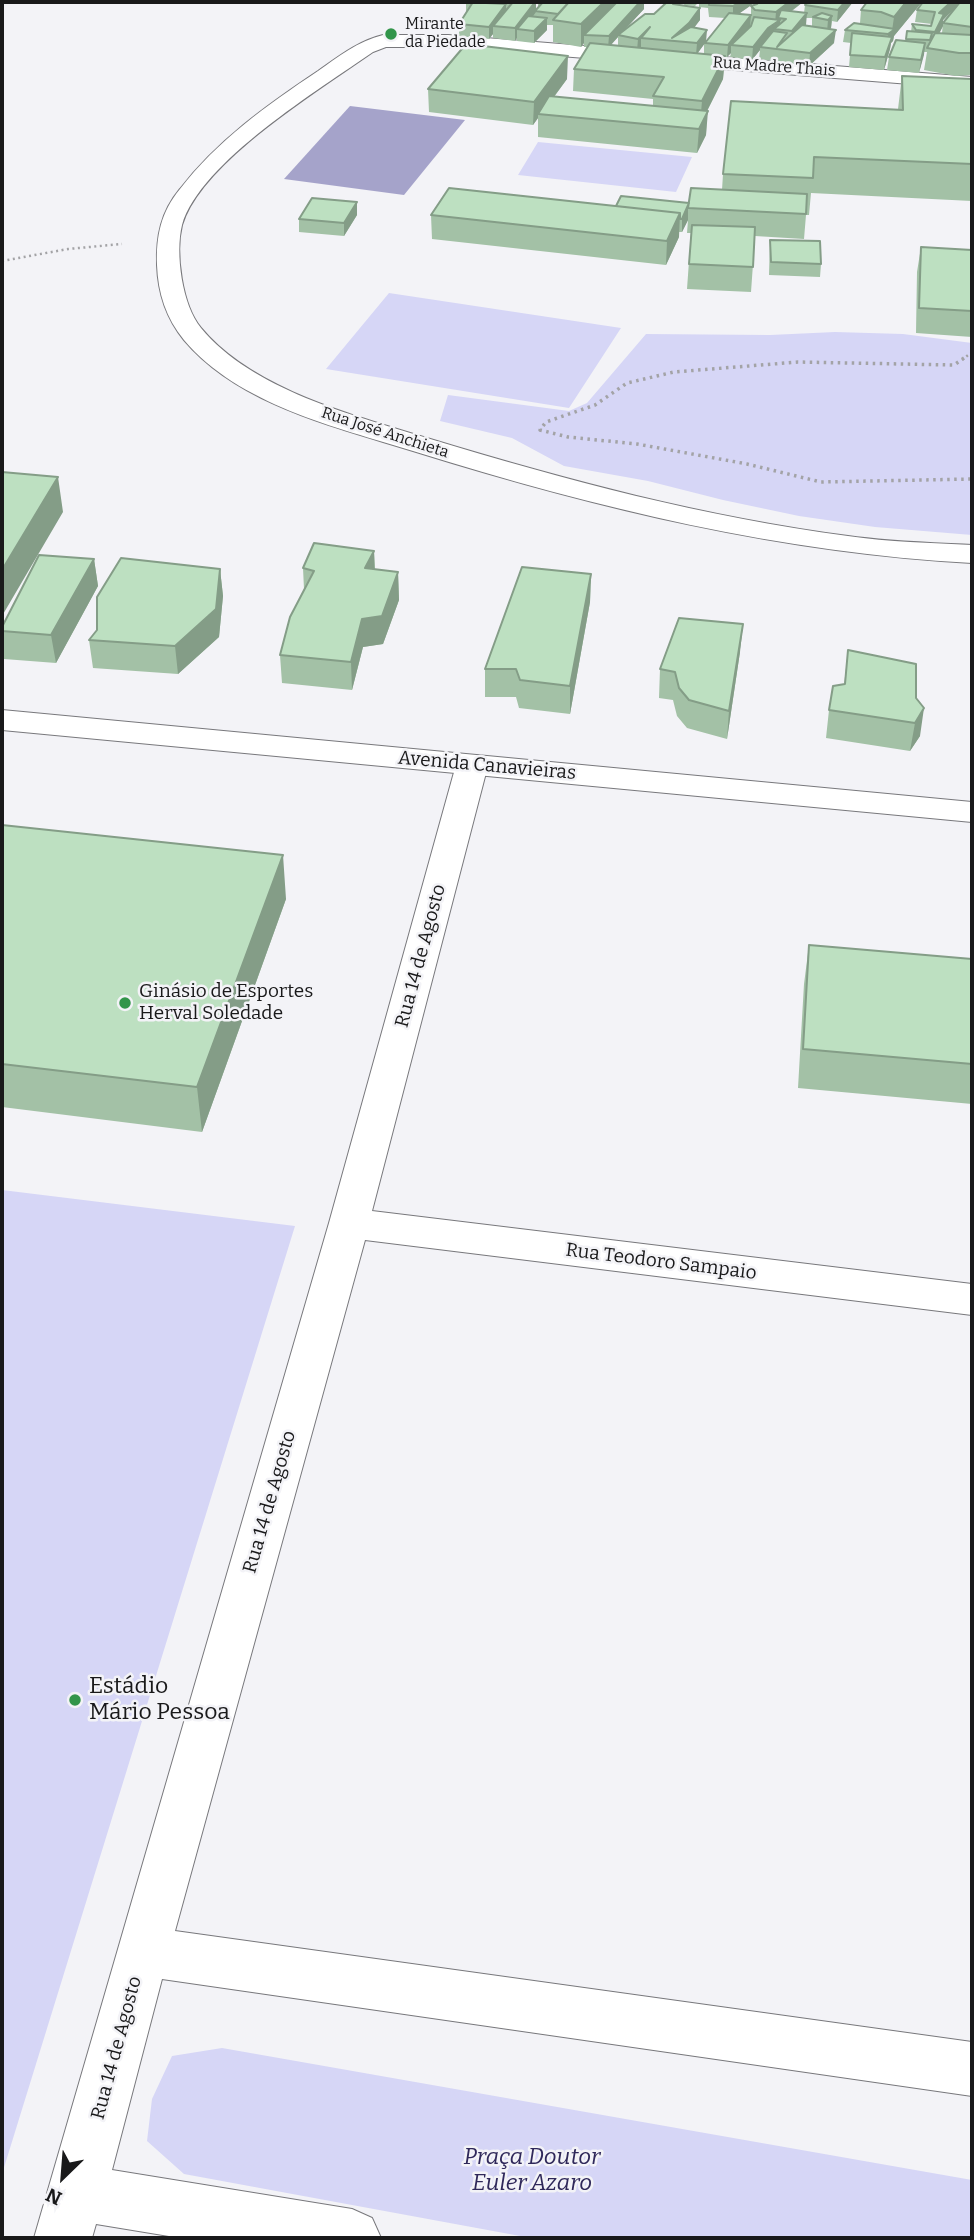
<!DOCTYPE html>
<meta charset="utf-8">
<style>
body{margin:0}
#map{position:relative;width:974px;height:2240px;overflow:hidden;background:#f3f3f7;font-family:Bitter,serif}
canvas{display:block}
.frame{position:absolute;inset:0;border:4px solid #19191a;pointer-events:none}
.north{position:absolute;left:28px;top:2142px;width:70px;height:70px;-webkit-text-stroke:5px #f3f3f7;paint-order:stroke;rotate:205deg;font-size:19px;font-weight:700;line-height:28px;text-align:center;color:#19191a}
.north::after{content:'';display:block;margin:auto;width:24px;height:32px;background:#19191a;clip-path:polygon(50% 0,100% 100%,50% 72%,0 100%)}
</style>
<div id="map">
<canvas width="974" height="2240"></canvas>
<div class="frame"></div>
<div class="north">N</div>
</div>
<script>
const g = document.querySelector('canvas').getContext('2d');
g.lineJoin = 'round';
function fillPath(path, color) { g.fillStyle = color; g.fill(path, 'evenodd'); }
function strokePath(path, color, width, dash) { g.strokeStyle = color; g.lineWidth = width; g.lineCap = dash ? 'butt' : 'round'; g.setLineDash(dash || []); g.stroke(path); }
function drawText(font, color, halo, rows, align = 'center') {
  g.font = font + ' Bitter,serif'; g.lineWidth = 5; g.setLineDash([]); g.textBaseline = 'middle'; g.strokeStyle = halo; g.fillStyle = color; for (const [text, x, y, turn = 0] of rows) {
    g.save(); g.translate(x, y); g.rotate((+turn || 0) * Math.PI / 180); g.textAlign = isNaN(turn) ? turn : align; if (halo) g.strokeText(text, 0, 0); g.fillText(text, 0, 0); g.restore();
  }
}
const green = new Path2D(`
 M538 142 692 157 676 192 518 175Z
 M389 293 621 328 569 408 326 369Z
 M835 332 903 334 972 343V535L875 527 799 516 723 500 648 481 564 466 512 438 440 421 448 395 569 411 587 403 646 334 770 335Z
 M2 1190 295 1226 2 2174Z
 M222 2048 972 2180V2238H531L184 2174 147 2141 152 2099 172 2056Z`);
const water = new Path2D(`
 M350 106 465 120 404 195 284 179Z`);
const pathFar1 = new Path2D(`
 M2 261 68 249 122 244
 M962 360 972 352`);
const path = new Path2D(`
 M964 358 954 365 798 362 674 372 627 383 595 405 546 422 540 430 568 437 637 444 747 464 821 482 972 479`);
const street = new Path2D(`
 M383 35H448L972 77V89L448 47H386L373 52C320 89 200 162 182 225 175 253 182 305 201 328 252 390 353 415 427 438 565 480 704 517 848 536 889 542 931 543 972 545V563C781 553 596 508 413 451 336 427 239 405 184 340 166 318 158 293 157 265 156 236 161 212 180 189 217 141 267 105 318 71 338 57 358 41 383 35Z
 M472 755 484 758 488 765 372 1211 972 1284V1315L365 1240 175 1931 972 2042V2096L162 1979 112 2170 352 2209 372 2218 381 2238H181L96 2224 92 2238H34L329 1223 456 765 460 758Z`);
const secondary = new Path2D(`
 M2 710 972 802V822L2 730Z`);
const wall = new Path2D(`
 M466 2H536V11L538 8V2H644V9L624 30 654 14 670 2H677V5L700 20 694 27 706 41 725 18 709 17 708 8 699 7V2L695 6 684 5 685 2H755L750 6 738 14 751 15V6L757 4 759 2H803L792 11 804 13 805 5 807 2H853L837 22 832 21 831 28 830 29 834 43 809 66 759 59 760 50 752 60 730 57 731 53 727 57H725L723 79 707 111 706 135 697 153 538 137V118L533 125 429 112 428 89 567 79 554 97 653 106V99L573 91 574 69 587 47H584V43L581 47 553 42V25H547V30L534 43 517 41V38L515 41 493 38V34L489 39 459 36V24L466 13ZM806 18H812V26L806 25ZM618 37V46L611 45ZM704 44V54L698 53Z
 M922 2 894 36 893 41 891 43 890 49 884 70 849 67 851 43 843 42 845 30 860 23 861 10Z
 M972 2V75L956 76 924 70 927 52H924L919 73 887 70 889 57 906 41 907 31 911 32 912 24 931 26 932 24 915 22 917 10ZM955 7 943 23 942 33H939L943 26V20Z
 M902 76 972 79V201L811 193 809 215H806L804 239 755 236 751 292 687 289 691 233H687L688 220 682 232H679V237L666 265 432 239 431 215 689 203 722 190 723 174 898 109Z
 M357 202V215L344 236 299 232V219Z
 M770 240 821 264 820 277 769 275Z
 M921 247 972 250V337L916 333 917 272Z
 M374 551 375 569 398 572 399 600 383 644 363 647 352 690 282 683 280 655 304 589 303 568Z
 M94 559 98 586 56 663 4 659 2 645V627Z
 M220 569 223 596 219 637 178 674 93 668 89 640 97 630Z
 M591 574 590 602 570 714 519 708 516 697H485V669Z
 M848 650 916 698 920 736 910 751 826 738 829 710 844 685Z
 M740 652 727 739 687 728 677 716 673 700 659 698 660 669Z
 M2 825 286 899 202 1132 2 1107Z
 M809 945 972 959V1104L798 1088 804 984Z`);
const shadedWall = new Path2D(`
 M535 2H536V12L523 30 517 29V38L515 41V28Z
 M604 2H618L584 35V43L581 47V24Z
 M640 2H644V9L620 35H618V37L608 48 609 36Z
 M740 2H755L750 6 733 18V6Z
 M789 2H803L782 18H778L777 22 780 20V30L774 29V36L760 47V50L752 60 753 47 768 28 775 24 776 12Z
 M845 2H853L837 22 838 10Z
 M906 2H922L894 36 893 41 891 43 890 49 884 70 888 34 892 31 894 17Z
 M951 2H958V5L943 20V26L934 44 939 13Z
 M506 4V16L493 26V34L489 39V27Z
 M700 8V20L688 36 672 38Z
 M807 13 806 25 791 43 792 31Z
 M751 15 750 27 731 45V53L727 57 728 45Z
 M832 16 831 28 827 32 828 20Z
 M547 18V30L534 43V31Z
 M650 27 641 38V47L637 51 638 39Z
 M707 30 706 42 696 55 697 43Z
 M836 30 834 43 809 66 810 53Z
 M925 43 924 55 919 73 921 60Z
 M568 56 567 79 541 114H538V118L533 125 534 102Z
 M725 56 723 79 700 125 702 101Z
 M708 111 706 135 697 153 699 129Z
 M357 202V215L344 236V223Z
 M690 203 688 208V220L682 232V219Z
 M680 213 679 237 666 265 667 241Z
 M58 477 63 512 2 616V570Z
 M374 551 375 579 365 568Z
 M94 559 98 586 56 663 51 635Z
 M220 569 223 596 219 637 178 674 175 646Z
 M398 572 399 600 383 644 363 647 352 690 351 662 362 619Z
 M591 574 590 602 570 714V686Z
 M743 624 740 652 727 739 729 711Z
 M924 708 920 736 910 751 915 723Z
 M283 855 286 899 202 1132 197 1087Z`);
const building = new Path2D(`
 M466 2H487L486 3 506 4 489 27 459 24 473 2Z
 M513 2H535L515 28 493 26Z
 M543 2H569L558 14 535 11Z
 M569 2H604L581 24 553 20Z
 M617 2H640L609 36 584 35Z
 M670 2H675L673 4 700 8 689 23 672 38 691 27 707 30 697 43 641 38 650 27 638 39 618 35 645 14H654L666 3Z
 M709 2H740L733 6 709 5Z
 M759 2H789L776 12 755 10 751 6 757 4Z
 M807 2H845L838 10 805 5Z
 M867 2H906L894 17 881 12 861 10Z
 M923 2H951L939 13 944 14 935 32 916 30 912 24 931 26 935 12 917 10Z
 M960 2H972V27L943 23Z
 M781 10 807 13 792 31 774 29 786 19 778 18Z
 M729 13 751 15 728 45 705 43Z
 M822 13 832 16 828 20 813 17Z
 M528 16 547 18 534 31 517 29Z
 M754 17 780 20 768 28 753 47 731 45 751 26Z
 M854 23 895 29 888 34 845 30Z
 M802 25 836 30 810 53 760 47 773 31 787 33 777 47Z
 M907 31 932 33 930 40 906 39Z
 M852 33 892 37 885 57 850 55Z
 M935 33 972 35V53H959L927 48Z
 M896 40 925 43 921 60 889 57Z
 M590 43 725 56 702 101 653 96 664 77 574 69Z
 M466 44 568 56 534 102 428 89Z
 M902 76 972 79V164L814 157 813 178 723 174 731 101 903 110Z
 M549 96 708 111 699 129 538 114Z
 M449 188 680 213 667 241 431 215Z
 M691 188 807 194 806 214 688 208Z
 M621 196 689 203 682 219H680V213L616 206Z
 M312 198 357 202 344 223 299 219Z
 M692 225 755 227 753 267 689 264Z
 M770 240 820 241 821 264 771 262Z
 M921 247 972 250V311L919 308Z
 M2 472 58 477 2 570Z
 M314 543 374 551 365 568 398 572 382 616 362 619 351 662 280 655 290 617 314 571 303 568Z
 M39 555 94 559 51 635 2 631V627Z
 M121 558 220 569 216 609 175 646 89 640 97 630V597Z
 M522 567 591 574 570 686 520 680 516 669H485Z
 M679 618 743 624 729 711 689 700 679 688 675 672 660 669Z
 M848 650 916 664V698L924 708 915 723 829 710 833 686 845 684Z
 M2 825 283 855 197 1087 2 1064Z
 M809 945 972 959V1064L803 1049Z`);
const markers = [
 [391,34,7,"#32954a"],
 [125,1003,7,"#32954a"],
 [75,1700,7,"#32954a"]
];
const farPoinames = [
 ["Mirante",405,25],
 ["da Piedade",405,43]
];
const farStreetnames = [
 ["Rua Madre Thais",774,67,4],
 ["Rua José Anchieta",385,433,18]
];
const streetNames = [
 ["Avenida Canavieiras",487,766,5],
 ["Rua 14 de Agosto",421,956,-75],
 ["Rua Teodoro Sampaio",661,1262,7],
 ["Rua 14 de Agosto",270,1502,-74],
 ["Rua 14 de Agosto",117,2048,-75]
];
const poiNames = [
 ["Ginásio de Esportes",139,992],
 ["Herval Soledade",139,1014]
];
const nearPoinames = [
 ["Estádio",89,1687],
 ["Mário Pessoa",89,1713]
];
const nearParknames = [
 ["Praça Doutor",532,2158],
 ["Euler Azaro",532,2184]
];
fillPath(green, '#d6d6f6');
fillPath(water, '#a5a3ca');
strokePath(street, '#78787c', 2);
strokePath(secondary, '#78787c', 2);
strokePath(pathFar1, '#a3a3a6', 2.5, [2, 3.5]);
strokePath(path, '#a3a3a6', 3.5, [2.5, 4.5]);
fillPath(street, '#fff');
fillPath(secondary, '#fff');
fillPath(wall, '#a3c1a6');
fillPath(shadedWall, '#849d87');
fillPath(building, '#bde0c1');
strokePath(building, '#849d87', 2);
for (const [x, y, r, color] of markers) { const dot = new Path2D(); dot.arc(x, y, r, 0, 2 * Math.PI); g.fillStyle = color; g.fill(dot); strokePath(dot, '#f3f3f7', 2.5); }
drawText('16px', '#19191a', '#f3f3f7', farPoinames, 'left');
drawText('16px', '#19191a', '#f3f3f7', farStreetnames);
drawText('19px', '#19191a', '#f3f3f7', streetNames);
drawText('19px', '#19191a', '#f3f3f7', poiNames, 'left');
drawText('23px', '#19191a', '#f3f3f7', nearPoinames, 'left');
drawText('italic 23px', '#2f285a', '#f3f3f7', nearParknames);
</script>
